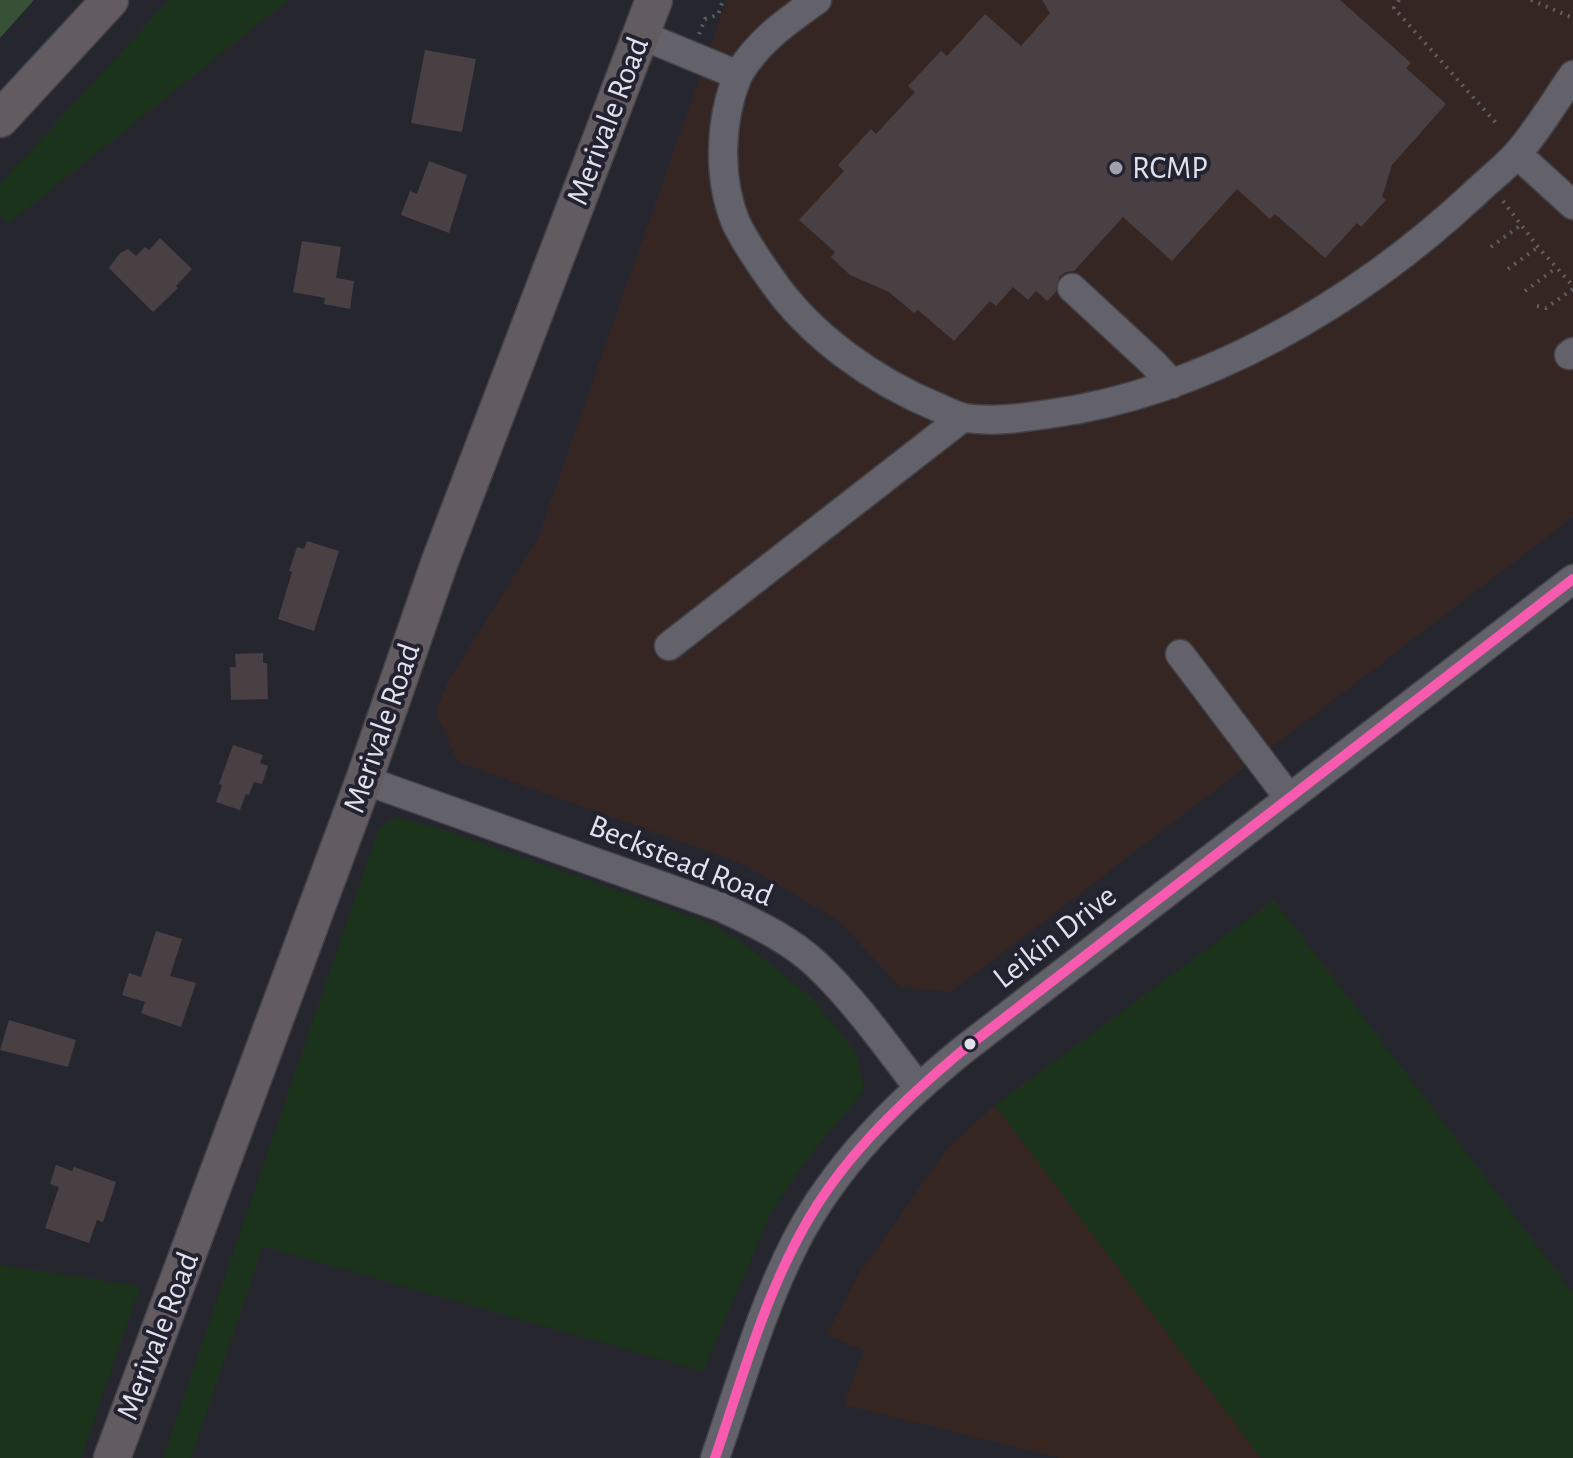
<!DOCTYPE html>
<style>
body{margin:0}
canvas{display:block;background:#26262e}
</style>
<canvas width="1573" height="1458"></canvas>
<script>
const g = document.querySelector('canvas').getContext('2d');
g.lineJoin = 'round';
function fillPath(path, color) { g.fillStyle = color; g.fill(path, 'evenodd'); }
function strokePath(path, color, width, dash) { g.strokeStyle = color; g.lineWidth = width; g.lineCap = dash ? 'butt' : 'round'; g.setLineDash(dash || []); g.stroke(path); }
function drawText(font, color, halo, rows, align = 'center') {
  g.font = font + ' "Alegreya Sans",sans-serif'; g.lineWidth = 8; g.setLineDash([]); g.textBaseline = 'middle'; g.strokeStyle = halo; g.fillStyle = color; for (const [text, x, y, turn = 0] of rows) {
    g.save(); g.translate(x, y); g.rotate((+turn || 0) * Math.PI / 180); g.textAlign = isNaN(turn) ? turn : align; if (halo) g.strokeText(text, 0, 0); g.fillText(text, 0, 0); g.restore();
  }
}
const commercial = new Path2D(`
 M727 0H1573V517L951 992 900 987 839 921 743 864 458 762 436 713 447 683 537 540Z`);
const industrial = new Path2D(`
 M995 1105 1261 1458H1060L844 1405 864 1350 826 1335 858 1276 946 1150Z`);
const green = new Path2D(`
 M169 0H288L9 223 0 216V184Z
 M396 817 441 829 710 923 750 948 812 998 857 1054 864 1090 810 1155 771 1212 703 1371 263 1246 191 1458H163L379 828Z
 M1274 900 1573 1293V1458H1261L995 1105Z
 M0 1265 140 1286 81 1458H0Z`);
const forest = new Path2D(`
 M0 0H34L0 38Z`);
const building = new Path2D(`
 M1042 0H1340L1411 63 1406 68 1446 104 1392 165 1382 197 1386 200 1361 227 1357 223 1325 258 1275 214 1270 219 1237 189 1172 261 1123 217 1074 271 1066 272 1059 277 1056 292 1047 301 1036 291 1028 300 1013 287 996 306 990 301 954 341 918 310 914 313 889 292 850 275 831 257 835 252 799 220 844 171 838 165 871 129 876 134 915 92 908 86 941 51 947 56 985 14 1021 46 1050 13Z
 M425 50 476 59 462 132 411 123Z
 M429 161 467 175 449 233 401 215 410 191 417 194Z
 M160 238 192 269 176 286 178 288 153 312 109 268 120 253 128 249 136 256 145 247 149 250Z
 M302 241 341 247 336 278 354 281 350 309 324 304 325 298 293 292Z
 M307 541 339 551 314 631 278 619 292 572 289 571 297 547 304 549Z
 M263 653V663H267L268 699 231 700 230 667H236L235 654Z
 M233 745 263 755 260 763 268 766 262 784 254 782 249 795 246 794 240 810 216 802 222 785 219 784Z
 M156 931 182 939 170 976 196 983 181 1027 141 1013 145 1002 122 995 129 973 141 977Z
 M9 1020 76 1040 68 1067 0 1050Z
 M56 1165 72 1171 74 1167 116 1182 103 1222 97 1220 89 1243 45 1228 59 1187 50 1184Z`);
const path = new Path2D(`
 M1399 0 1394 8 1496 123
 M1531 0 1573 18
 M699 34 705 19 718 15 723 0
 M1503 201 1538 247 1573 286
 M1491 247 1521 225
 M1508 269 1538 247
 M1525 291 1556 268
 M1537 306 1546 308 1573 289`);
const minor = new Path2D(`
 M641 35 738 75C720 119 717 177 736 223 745 242 759 262 771 279 810 336 874 381 937 407 946 411 955 416 965 418 993 422 1021 418 1049 414 1205 393 1359 301 1473 195 1487 181 1504 169 1517 154 1538 130 1555 101 1573 75
 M738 75C758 41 786 22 817 0
 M1517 154 1573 205
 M1072 288 1153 363 1172 384
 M1569 355 1573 352
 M669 646 962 418
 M1180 654 1289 798
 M364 780 721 907C754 923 788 938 816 964 854 1000 886 1045 918 1087
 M715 1458C740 1386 761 1309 796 1241 835 1165 898 1103 963 1050L1573 579`);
const major = new Path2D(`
 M0 119 110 0
 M112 1458 364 780 440 561 654 0`);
const bus1 = new Path2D(`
 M715 1458C743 1376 766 1290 811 1215 850 1150 906 1098 963 1050L1573 579`);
const markers = [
 [1116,168,8,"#a0a0aa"],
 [970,1044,7,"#e1e1ec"]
];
const streetNames = [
 ["Merivale Road",608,121,-69],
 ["Merivale Road",382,728,-71],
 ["Beckstead Road",681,861,22],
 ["Leikin Drive",1055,937,-38],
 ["Merivale Road",158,1336,-69]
];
const poiNames = [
 ["RCMP",1132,168]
];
fillPath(commercial, '#362623');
fillPath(industrial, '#362621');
fillPath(green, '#1c331b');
fillPath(forest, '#365135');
fillPath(building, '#484043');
strokePath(minor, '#424249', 31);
strokePath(major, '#424249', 39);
strokePath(path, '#5f5f64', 4, [2, 6]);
strokePath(minor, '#63626a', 28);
strokePath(major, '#625c60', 36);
strokePath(bus1, '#f75aaf', 10);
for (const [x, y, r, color] of markers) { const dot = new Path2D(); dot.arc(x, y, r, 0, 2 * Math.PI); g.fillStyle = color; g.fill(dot); strokePath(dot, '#232231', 3); }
drawText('32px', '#e1e1ec', '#232231', streetNames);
drawText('32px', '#e1e1ec', '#232231', poiNames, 'left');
</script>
